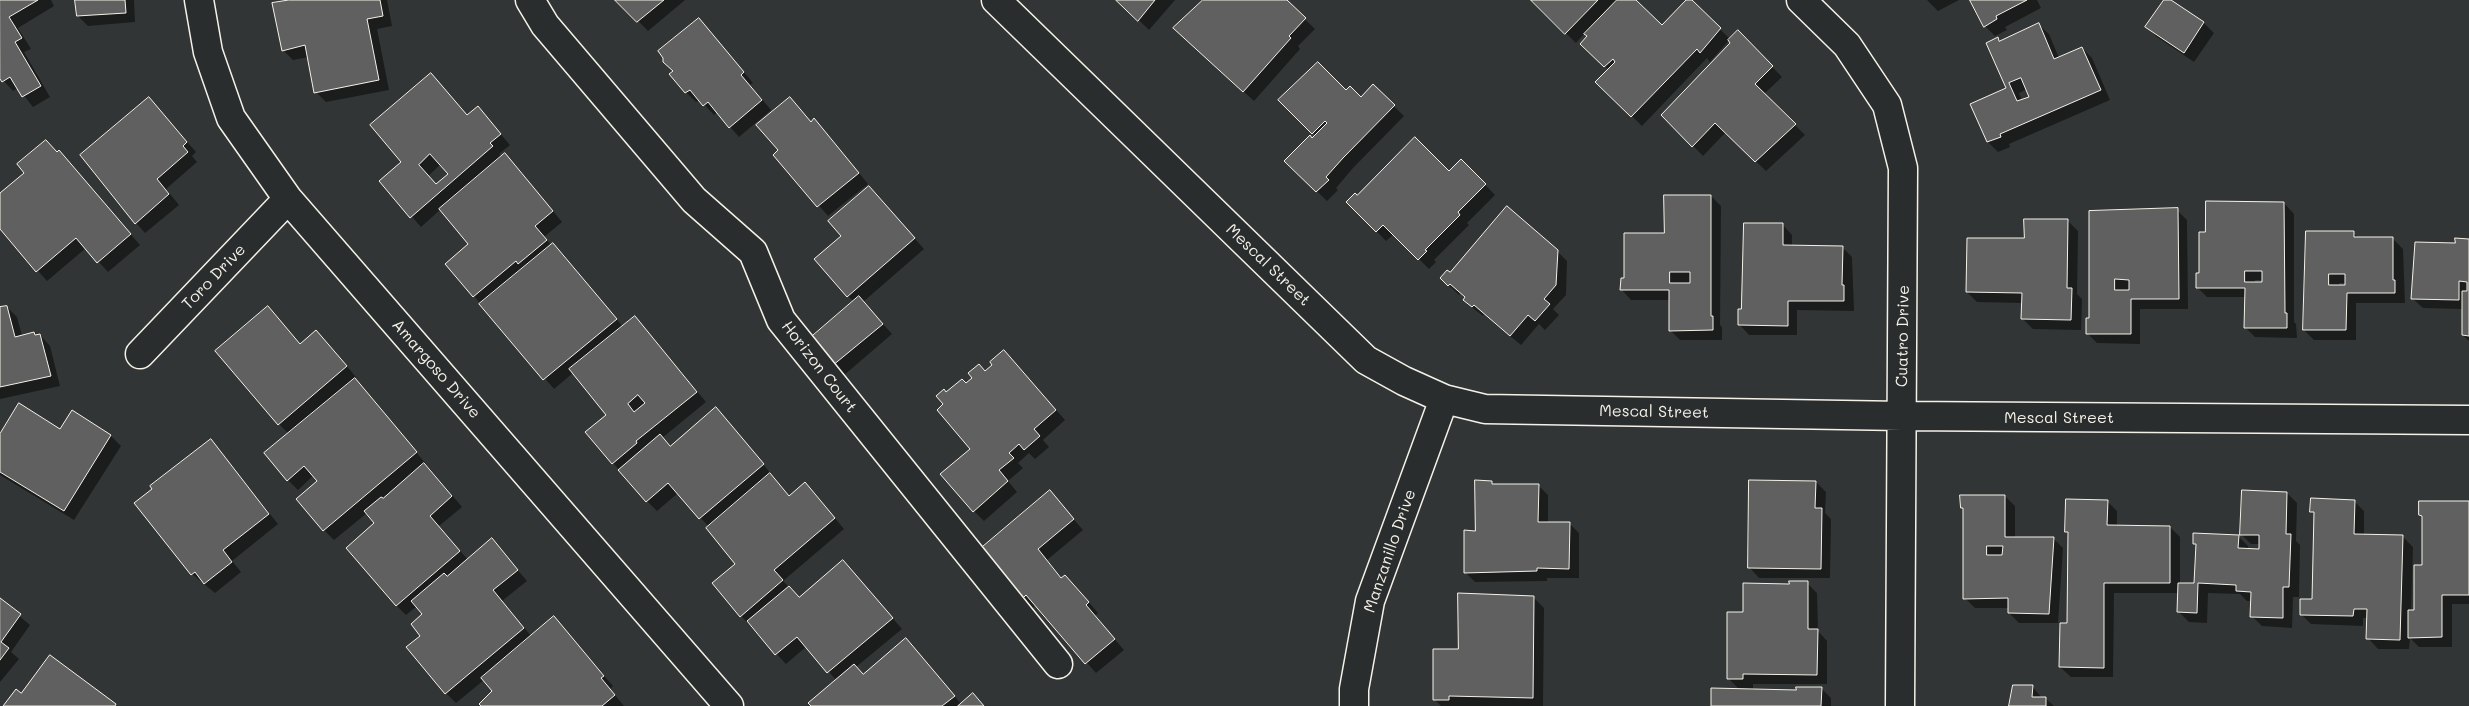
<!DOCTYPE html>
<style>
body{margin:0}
canvas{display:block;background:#323535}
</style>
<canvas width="2469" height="706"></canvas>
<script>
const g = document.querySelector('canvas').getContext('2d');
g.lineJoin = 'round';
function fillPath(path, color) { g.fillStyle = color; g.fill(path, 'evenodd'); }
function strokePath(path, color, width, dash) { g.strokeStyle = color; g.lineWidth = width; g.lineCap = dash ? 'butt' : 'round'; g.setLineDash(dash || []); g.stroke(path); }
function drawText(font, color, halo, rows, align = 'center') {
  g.font = font + ' Mali,sans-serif'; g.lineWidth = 4.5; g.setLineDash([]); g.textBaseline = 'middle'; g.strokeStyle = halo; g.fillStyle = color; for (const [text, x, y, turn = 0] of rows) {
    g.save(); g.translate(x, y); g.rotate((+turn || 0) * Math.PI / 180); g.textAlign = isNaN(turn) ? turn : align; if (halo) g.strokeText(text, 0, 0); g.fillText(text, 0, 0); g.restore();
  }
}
const shadow = new Path2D(`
 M0 0H51L54 6 18 28 31 49 24 52 50 97 33 107 18 88 13 91 0 77Z
 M77 0H134L135 22 88 26 78 16Z
 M296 0H387L392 26 377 29 389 90 326 102 316 92 309 57 293 60 283 50Z
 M618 0H685L648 31Z
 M1118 0H1175L1149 30Z
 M1203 0H1285L1315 29 1298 46 1300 49 1254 101 1185 38Z
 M1532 0H1634L1662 27 1688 0H1690L1731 40 1738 32 1782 77 1764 94 1805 135 1766 171 1726 132 1703 156 1663 115 1732 43 1729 40 1710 62 1707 58 1642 126 1597 82 1609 70 1582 44 1588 36 1585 33 1576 43Z
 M1927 0H1959L1938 11Z
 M1972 0H2037L2041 8 2005 27 2007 30 1995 36 1985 26Z
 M2165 0H2169L2204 23 2214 33 2194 62 2157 37 2147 27Z
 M699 19 753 83 750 85 771 110 739 137 717 112 714 115 700 100 696 102 686 92 674 71Z
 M2038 24 2049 34 2059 58 2082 48 2092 58 2110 100 2009 144 2010 147 1998 152 1988 142 1971 104 2007 89 1998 39 2000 41ZM2027 89 2031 97 2022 101 2019 93Z
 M1373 86 1404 116 1353 168 1336 188 1338 190 1327 201 1286 161 1316 136 1279 100 1346 92 1361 98Z
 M149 98 196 152 192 156 197 162 166 189 179 205 145 233 109 192Z
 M790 98 811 122 824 130 868 184 828 216 775 155 780 151Z
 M467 116 487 118 510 145 499 154 515 165 562 222 544 237 552 246 553 244 563 254 623 327 644 328 706 402 662 438 671 447 726 419 790 497 815 494 844 529 783 581 800 598 843 561 902 629 856 667 863 675 906 639 962 705 973 695 984 706H812L836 680 807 646 786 664 741 616 737 564 709 527 678 493 657 511 647 501 613 463 607 415 573 373 554 389 474 296 470 244 441 209 421 227 381 181ZM441 164 449 174 436 185 428 176Z
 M59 152 140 245 108 272 86 248 47 281 0 228V195Z
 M1461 160 1495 195 1467 223 1469 225 1434 260 1436 262 1429 269 1394 234 1386 241 1348 202 1357 196 1449 172Z
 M1711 196 1721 206 1720 325 1722 327V340H1680L1670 330V300H1631L1621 289 1625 279 1665 235Z
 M879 198 924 249 863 302 892 334 843 376 833 366 854 302 848 296 843 236Z
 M2284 203 2294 214V322L2296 324 2297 338 2255 337 2245 327 2246 297H2207L2197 287 2206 233ZM2255 280H2263V284L2255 283Z
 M2177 210 2187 220 2188 309H2140V344L2097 343 2087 333 2091 319V212Z
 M2068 221 2078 231 2077 294 2082 299 2081 330 2033 329 2023 319V303L1977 302 1967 292 2025 240Z
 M1782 224 1792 235V246L1842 247 1852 257 1854 311 1797 310V335H1749L1739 324 1742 311Z
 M2307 232 2353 233 2359 238 2393 239 2403 249 2405 303H2356V340H2314L2304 330ZM2339 283H2346V287H2339Z
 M2469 240V341L2463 335V309L2423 308 2412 298 2456 244Z
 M1557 251 1567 261 1566 295 1553 309 1559 315 1545 330 1539 324 1521 345 1484 314 1483 316 1474 309 1465 300 1466 298 1461 293 1459 295 1441 278 1450 274Z
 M7 307 17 317 22 336 34 333 40 335 50 346 60 386 0 399V309Z
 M268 308 301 345 316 332 326 342 356 377 354 378 462 507 439 526 468 560 492 540 527 581 502 601 532 637 554 618 613 686 610 689 624 706H483L494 692 484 680 456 703 446 693 408 647 422 636 424 615 417 606 406 615 396 605 376 523 367 513 334 540 324 530 319 482 314 475 298 490 288 480 289 434 279 424Z
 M1014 362 1065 420 1043 440 1049 447 1035 459 1029 453 1018 463 1023 468 1008 481 1017 492 984 521 974 511 971 449 945 405 946 394 985 372Z
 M72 412 111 436 121 446 74 520 0 475V436L61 431Z
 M211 440 278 524 232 561 241 572 215 593 192 574 136 503Z
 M1491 482 1494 485H1538L1548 495V523H1569L1579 533V578H1547V581L1475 582 1465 572Z
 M1816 482 1826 492 1825 513 1831 519 1830 578H1759L1749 567Z
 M1050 492 1083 530 1047 560 1062 578 1075 586 1098 613 1095 616 1124 650 1096 673 1036 605 1031 609 1021 599Z
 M2287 493 2297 503 2296 541 2300 545 2299 597H2293L2292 628 2262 626 2252 616V601H2247L2240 594 2208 593 2207 623 2189 622 2179 612V593H2114L2113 677H2071L2060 667 2069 624V535L2066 532 2107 501 2117 511V527H2170L2180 537V585L2196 584 2197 546 2194 543 2238 536 2248 546V550H2260V544H2251L2241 534Z
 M2005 496 2015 506V538H2053L2063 548 2058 623H2019L2009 613V608H1975L1965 598V511L1962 508Z
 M2354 501 2364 511V536L2403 537 2413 547 2411 611 2415 612 2423 567V518L2420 515 2469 502V604H2452V647H2419L2410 638 2409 649H2378L2368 638V618H2363V626L2311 624 2301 614 2313 600 2315 515 2312 511Z
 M1807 583 1817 593 1818 631 1827 641V684H1753V690L1797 691 1821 688 1831 698V706H1712L1740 690 1728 678 1744 613V584Z
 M1534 598 1544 608 1543 706H1441L1434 699 1459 650Z
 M0 600 30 625 11 652 19 659 0 682Z
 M2032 686 2042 698H2045L2054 706H2011Z`);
const building = new Path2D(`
 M0 0H38L9 17 22 38 15 42 41 86 22 97 10 77 2 82 0 79Z
 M75 0H125L126 13 77 16Z
 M289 0H380L383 16 367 19 379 80 314 93 305 45 282 51 272 3Z
 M615 0H664L637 22Z
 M1116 0H1155L1138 21Z
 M1203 0H1287L1306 18 1289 36 1291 38 1243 92 1173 28Z
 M1531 0H1598L1565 34Z
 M1617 0H1636L1662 25 1686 0H1692L1721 28 1700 53 1697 49 1631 117 1595 82 1615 62 1613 59 1604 67 1580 44 1587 36 1584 34Z
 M1970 0H2027L1996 16 1997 19 1984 27Z
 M2164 0H2171L2204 22 2184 53 2145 27Z
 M699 18 744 72 741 75 762 100 729 128 708 102 703 106 690 90 685 93 669 74 673 71 663 62V58L658 51Z
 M2039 23 2054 59 2082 47 2101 90 2000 134 2001 137 1987 142 1970 104 2006 88 1986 43 1998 37 1999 41ZM2021 78 2029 97 2017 101 2009 83Z
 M1738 30 1773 66 1755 84 1796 124 1755 162 1715 123 1692 147 1661 115 1730 43 1728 40Z
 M1318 62 1346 90 1350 86 1361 97 1373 84 1395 105 1343 158 1326 177 1329 180 1316 192 1284 161 1310 135 1312 138 1327 123 1325 121 1312 134 1278 100Z
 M431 73 467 115 478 106 501 134 490 143 493 146 410 218 379 181 401 162 370 125ZM430 154 448 174 436 184 419 165Z
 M149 97 187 142 183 146 188 152 157 179 169 194 135 224 80 155Z
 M790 97 811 122 814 118 859 173 817 207 773 155 778 150 756 125Z
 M1415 137 1449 171 1461 159 1486 184 1458 212 1460 215 1425 250 1427 251 1418 260 1383 225 1376 232 1346 202 1355 193 1357 195Z
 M46 140 57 152 59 150 131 234 97 263 76 238 36 272 0 229V193L24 173 17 164Z
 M505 153 553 211 535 226 547 240 518 264 516 261 473 297 445 264 468 244 439 209Z
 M869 186 915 238 847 297 814 259 841 236 828 221Z
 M1664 195H1711V316H1713V330L1669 331V290H1620L1621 278H1624V233H1664ZM1670 272H1690V283H1670Z
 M2206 201 2284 202 2285 313H2287V328H2244L2245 288H2196V273H2199V232H2205ZM2245 271H2262V282H2245Z
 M1507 206 1558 250 1556 285 1544 299 1550 304 1535 321 1528 315 1510 336 1474 305 1472 307 1463 300 1465 297 1450 284 1448 286 1440 278 1447 270 1450 272Z
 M2178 208 2179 299H2131V334H2086V318H2089V211ZM2115 279 2129 280V290H2115Z
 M2024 219H2068L2067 288H2072L2071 320 2021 319 2022 293 1966 292 1967 238H2024Z
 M1744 223H1783V245L1843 246 1842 285H1844V301H1788V326L1738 325V309H1741Z
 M2306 231H2354V237H2393V280H2395V293H2347L2346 330H2303ZM2329 274H2345V285H2329Z
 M2455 238 2469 239V336L2462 335V291H2467V282L2459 281V300L2411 299 2415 242 2455 243Z
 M553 243 617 319 543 380 479 304Z
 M859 296 883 324 832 366 809 339Z
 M7 306 15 337 34 332 35 335 40 334 51 376 0 387V307Z
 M268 306 300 344 316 330 347 366 278 425 215 351Z
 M635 316 697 392 636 441 637 443 612 464 585 432 606 415 569 369ZM638 395 645 403 634 412 628 404Z
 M1004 350 1056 410 1034 429 1040 436 1024 450 1019 444 1009 453 1014 458 999 470 1008 481 973 512 940 474 970 449 937 410 943 404 936 396 944 389 946 392 962 379 966 383 972 378 968 373 979 364 985 371 992 365 990 362Z
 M355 378 417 452 323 531 296 499 317 481 304 466 287 481 264 453Z
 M19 403 60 429 72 410 111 435 64 511 0 472V434Z
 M716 407 764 464 699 519 668 483 646 502 618 470 660 434 670 446Z
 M211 439 269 514 223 550 232 562 204 584 195 572 191 575 134 503 152 489 150 486Z
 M424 463 452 496 430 516 460 551 396 606 346 548 374 523 364 511 381 497 383 498Z
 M770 473 789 496 805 482 835 518 774 570 783 580 740 617 712 583 735 564 706 528Z
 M1475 480 1492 481V484H1539L1538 522H1570L1569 569 1537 568V571L1464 573V530L1475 531Z
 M1749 480 1816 481 1815 508H1822L1821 569 1748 568Z
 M1050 490 1074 519 1038 549 1061 578 1065 575 1089 602 1086 605 1115 639 1085 664 1026 595 1021 600 979 550Z
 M2242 490 2287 492 2286 534H2291L2289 587H2283V618L2250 617 2251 592 2236 591V585L2198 583 2197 613 2177 612 2178 583H2194L2196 544H2193V533L2239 535 2238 548 2259 549V535H2240Z
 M1960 495H2005V537H2054L2049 614 2008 613V598L1963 599V508H1961ZM1987 546H2003L2002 555H1987Z
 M2311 498 2355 500 2354 534 2403 535 2400 640 2366 639 2367 609H2354L2353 616 2300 615V599H2312L2314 512H2310Z
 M2066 499 2108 500 2107 525 2170 526V583H2104V668L2059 667 2060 623H2067L2068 532H2065Z
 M2419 501H2469V595H2442V637L2408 638V610H2414V565H2422V516L2419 515Z
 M492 538 518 570 493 590 524 628 445 694 406 647 420 636 411 624 422 614 411 601 444 573 447 576Z
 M843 560 893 618 827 673 797 637 775 655 747 621 789 586 799 597Z
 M1789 581H1808V629H1818L1817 675 1743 674V679H1727V612H1743V583L1789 584Z
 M1458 593 1534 596 1533 698 1449 696V700H1433V649H1458Z
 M0 598 21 614 1 642 9 648 0 660Z
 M554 616 604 676 601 678 615 695 602 706H481L479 704 492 691 481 678Z
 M906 638 955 696 942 706H811L808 703 854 664 863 674Z
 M50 655 116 704 115 706H3L16 689 21 693Z
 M2013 685H2033L2032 697H2046V706H2009Z
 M1796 687H1822L1821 706H1711V688L1796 690Z
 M973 693 984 706H958Z`);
const street = new Path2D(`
 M199 0 208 52 231 118 288 199 729 706
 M530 0 545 25 694 200 753 252 781 320 1058 664
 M996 0 1366 360 1404 381 1444 399 1485 409 1902 416 2469 420
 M1801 0 1847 45 1887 105 1903 168 1900 706
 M140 354 288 199
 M1354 706V689L1370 601 1444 399`);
const streetNames = [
 ["Mescal Street",1268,265,44],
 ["Toro Drive",214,277,-46],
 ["Cuatro Drive",1903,336,-89],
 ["Horizon Court",819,367,52],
 ["Amargoso Drive",436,369,49],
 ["Mescal Street",1654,412,1],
 ["Mescal Street",2059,418],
 ["Manzanillo Drive",1390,551,-71]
];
fillPath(shadow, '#0007');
fillPath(building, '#5f605f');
strokePath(building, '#f4f1e8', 1);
strokePath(street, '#f4f1e8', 31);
strokePath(street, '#2a2d2e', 28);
drawText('16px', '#f4f1e8', '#2a2d2e', streetNames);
</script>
